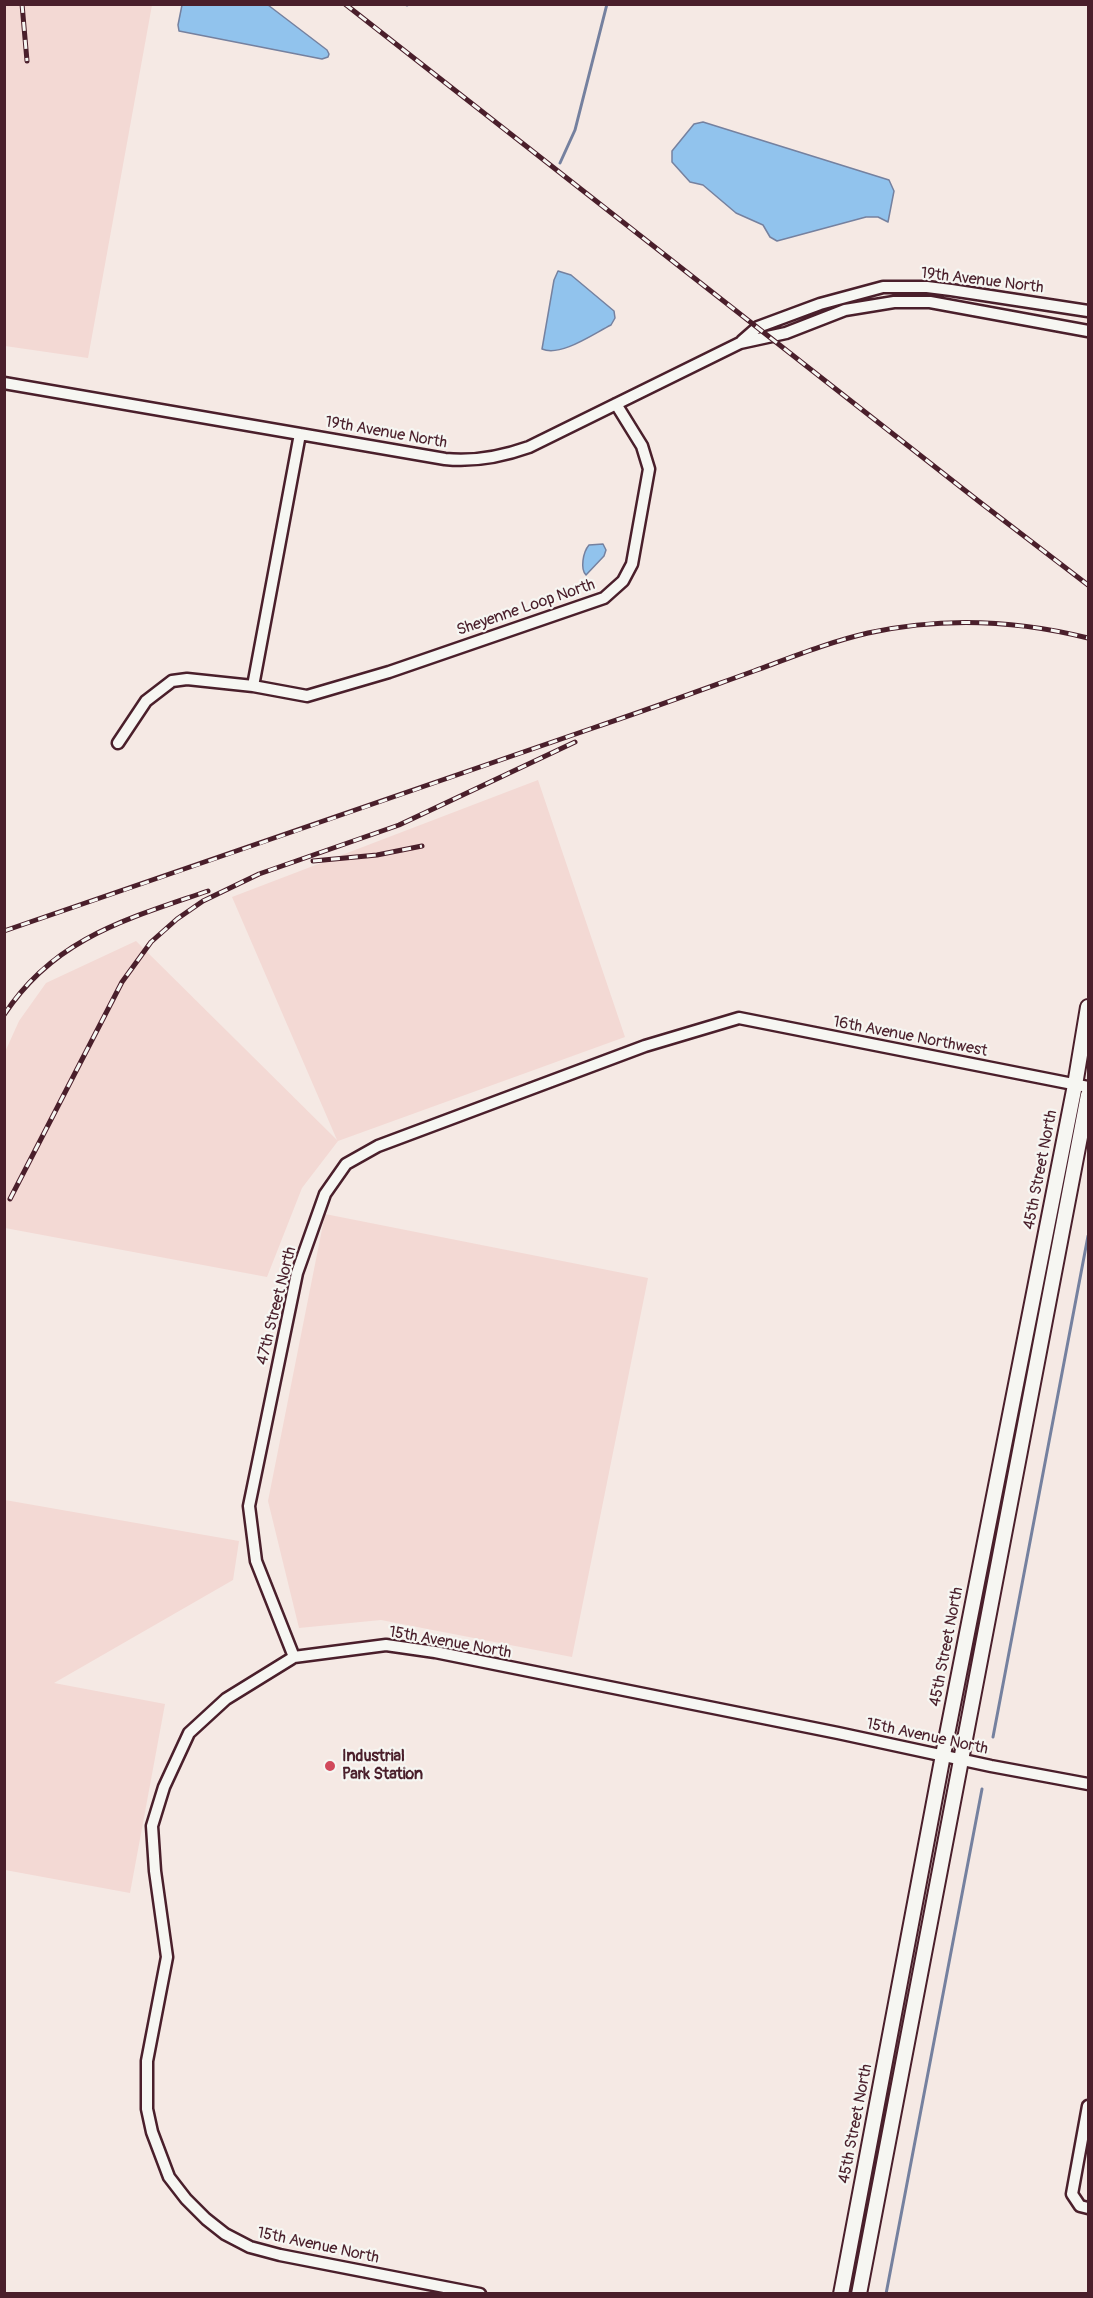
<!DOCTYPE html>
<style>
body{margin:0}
#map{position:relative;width:1093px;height:2298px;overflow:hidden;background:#f5e9e4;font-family:Pangolin,sans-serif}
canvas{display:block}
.frame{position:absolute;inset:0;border:6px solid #4a1f2b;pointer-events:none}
</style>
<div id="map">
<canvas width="1093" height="2298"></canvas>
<div class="frame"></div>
</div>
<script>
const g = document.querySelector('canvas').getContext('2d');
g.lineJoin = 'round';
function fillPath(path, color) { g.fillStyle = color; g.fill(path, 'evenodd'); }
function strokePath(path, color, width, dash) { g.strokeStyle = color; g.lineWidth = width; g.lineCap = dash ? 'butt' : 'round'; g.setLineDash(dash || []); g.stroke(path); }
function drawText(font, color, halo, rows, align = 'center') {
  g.font = font + ' Pangolin,sans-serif'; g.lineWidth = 4.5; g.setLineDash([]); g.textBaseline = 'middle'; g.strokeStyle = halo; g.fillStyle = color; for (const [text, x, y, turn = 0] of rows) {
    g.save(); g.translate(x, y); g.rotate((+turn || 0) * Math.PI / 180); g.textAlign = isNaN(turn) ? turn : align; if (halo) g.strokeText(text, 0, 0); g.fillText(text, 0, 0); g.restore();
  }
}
const built = new Path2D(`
 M5 4 152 5 88 358 5 346Z
 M538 780 625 1037 338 1141 302 1188 267 1277 5 1228V1052L19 1021 46 983 136 941 337 1140 232 897Z
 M325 1214 648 1278 572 1657 381 1620 299 1628 268 1501Z
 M5 1500 239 1541 233 1580 54 1683 165 1704 130 1893 5 1870Z`);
const water = new Path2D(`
 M182 5H268L327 50 329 54 328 57 322 59 179 31 178 25Z
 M703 122 889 180 894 191 888 222 878 217H866L777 241 770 237 763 225 736 213 703 185 690 182 672 162V151L694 124Z
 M558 271 571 275 614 311 615 318 611 325C593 334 561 357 542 349L554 280Z
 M603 544 606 550 604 556 586 575C580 569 583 552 589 545Z`);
const stream = new Path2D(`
 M407 5V4
 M560 163 575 130 607 4
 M993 1737 1088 1236
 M886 2294 982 1789`);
const minor = new Path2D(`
 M742 341 758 327 820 304 883 287H927L951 290 1088 311
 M4 383 445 459C474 462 501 457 529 447L740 343 786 333 845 310 894 302H930L1088 331
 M253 686 300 434
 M118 743 146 701 172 681 187 679 253 686 307 696 389 672 604 598 623 581 632 564 649 469 642 446 616 404
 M294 1657 256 1561 249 1506 297 1273 325 1194 346 1164 378 1146 645 1046 739 1018 1088 1087
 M1088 2106 1072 2194 1080 2206 1088 2208
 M480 2294 280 2255 250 2247 225 2234 206 2219 186 2199 169 2177 152 2132 147 2109V2061L167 1957 155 1871 152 1826 164 1787 189 1733 226 1699 294 1657 386 1645 435 1652 838 1733 991 1766 1088 1784`);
const major = new Path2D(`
 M841 2294 943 1755 1075 1085 1088 1007
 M859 2294 1088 1095`);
const rail = new Path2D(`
 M22 4 27 61
 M345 4 981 503 1088 585
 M313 861 377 855 422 846
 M4 931C201 864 397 796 593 728 647 710 701 690 754 671 792 657 829 642 868 633 941 617 1016 620 1088 638
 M4 1015C54 938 127 919 208 891
 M10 1199 122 982 151 942 177 919 203 901 259 874 399 825 575 742`);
const markers = [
 [330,1766,6,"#d1495b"]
];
const streetNames = [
 ["19th Avenue North",982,281,7],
 ["19th Avenue North",386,433,10],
 ["Sheyenne Loop North",526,608,-19],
 ["16th Avenue Northwest",910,1037,11],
 ["45th Street North",1041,1170,-79],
 ["47th Street North",277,1306,-76],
 ["15th Avenue North",450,1643,10],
 ["45th Street North",947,1647,-79],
 ["15th Avenue North",927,1737,12],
 ["45th Street North",856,2124,-79],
 ["15th Avenue North",318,2246,12]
];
const poiNames = [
 ["Industrial",342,1757],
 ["Park Station",342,1775]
];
fillPath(built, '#f3d9d4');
fillPath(water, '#91c3ed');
strokePath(water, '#75819f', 1.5);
strokePath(stream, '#75819f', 3);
strokePath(minor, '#4a1f2b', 15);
strokePath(major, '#4a1f2b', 18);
strokePath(minor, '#f6f6f2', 10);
strokePath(major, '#f6f6f2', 14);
strokePath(rail, '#4a1f2b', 5);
strokePath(rail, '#f6f6f2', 3, [9]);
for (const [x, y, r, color] of markers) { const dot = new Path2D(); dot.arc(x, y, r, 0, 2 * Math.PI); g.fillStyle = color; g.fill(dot); strokePath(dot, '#f6f6f2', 2); }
drawText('16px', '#4a1f2b', '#f6f6f2', streetNames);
drawText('bold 16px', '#4a1f2b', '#f6f6f2', poiNames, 'left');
</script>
